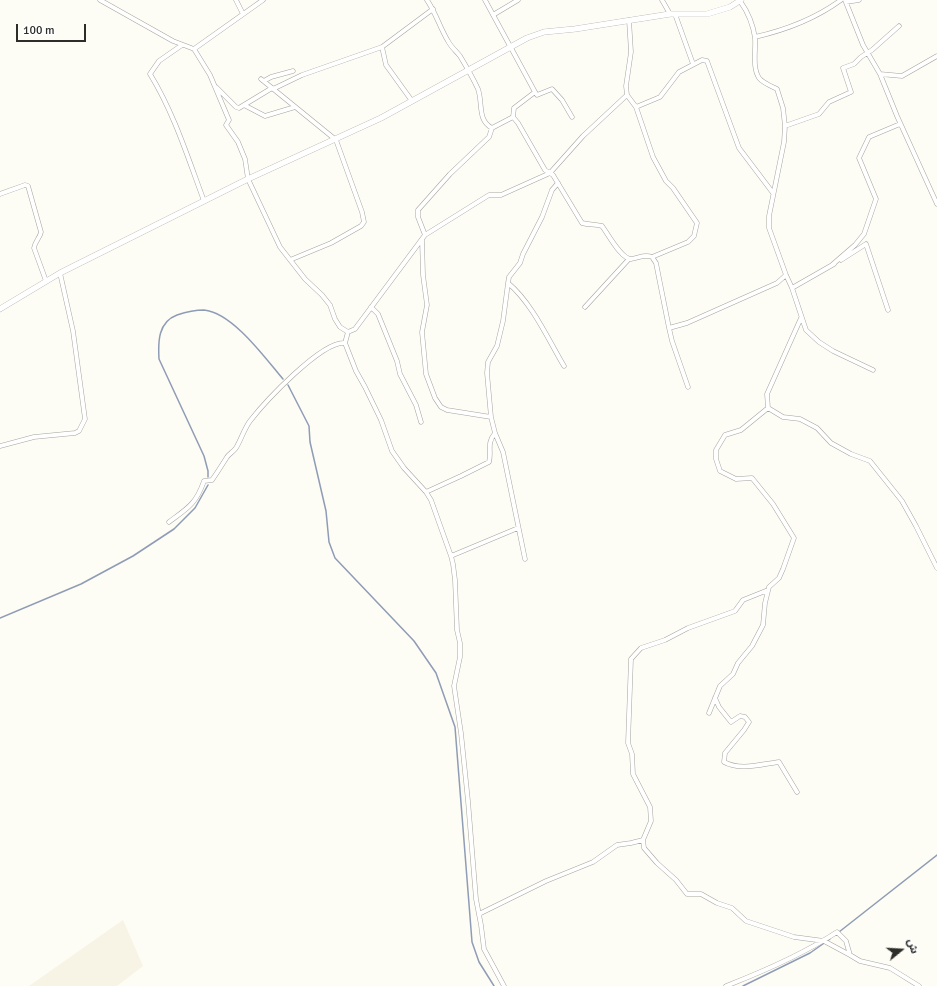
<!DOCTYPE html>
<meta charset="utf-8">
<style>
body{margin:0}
#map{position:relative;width:937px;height:986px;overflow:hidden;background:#fdfcf5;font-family:Signika,"Noto Sans Arabic",sans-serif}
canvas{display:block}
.north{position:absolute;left:881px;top:930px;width:40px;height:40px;-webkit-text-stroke:3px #fff;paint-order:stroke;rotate:72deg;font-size:11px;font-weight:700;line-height:16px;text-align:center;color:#2d2d2a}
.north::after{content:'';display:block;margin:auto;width:14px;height:18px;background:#2d2d2a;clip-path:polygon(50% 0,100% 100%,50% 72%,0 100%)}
.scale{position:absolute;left:16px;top:24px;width:70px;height:18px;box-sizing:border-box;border:2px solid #2d2d2a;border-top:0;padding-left:5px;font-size:12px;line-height:14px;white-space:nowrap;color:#2d2d2a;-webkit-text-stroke:3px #fff;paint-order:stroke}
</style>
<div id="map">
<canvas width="937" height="986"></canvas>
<div class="north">ش</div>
<div class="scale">100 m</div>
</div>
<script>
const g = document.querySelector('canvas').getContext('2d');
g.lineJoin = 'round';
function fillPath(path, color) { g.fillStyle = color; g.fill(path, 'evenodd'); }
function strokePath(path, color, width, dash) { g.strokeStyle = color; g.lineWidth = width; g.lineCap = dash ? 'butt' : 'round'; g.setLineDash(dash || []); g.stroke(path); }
const built = new Path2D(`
 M123 920 143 966 117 986H29Z`);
const stream = new Path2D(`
 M288 385 309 426 310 442 326 511 329 542 335 558 414 641 436 673 455 727 472 942 479 962 494 986
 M208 477V471L204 456 159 359C158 342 158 322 177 315 186 312 194 310 204 310 233 313 265 358 283 379
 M0 618 81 584 133 556 174 529 195 508 208 485
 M839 932 937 855
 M743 986 810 953 830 939`);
const minor = new Path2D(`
 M100 0 173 41 194 49
 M236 0 243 14
 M263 0 194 49 210 75 229 120 226 125 238 142 245 159 248 179 280 247 305 279 322 295 330 305 335 319 340 327 348 332
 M427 0C436 13 440 28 448 41 451 47 456 51 460 56 466 66 473 78 478 89 483 103 477 120 492 128L513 117 518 123 545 170 553 175 582 223C589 225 595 224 602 226 608 234 621 259 631 259 639 258 644 254 652 257L656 263 669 328 687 323 777 283 786 275
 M485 0 535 92 514 108 513 117
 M662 0 670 14
 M845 0 863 45 880 74 897 116 937 204
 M740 1C748 12 753 24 755 38 756 50 752 67 759 78 763 83 771 86 777 89L783 108 785 126 784 142 769 216V228L786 275 792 288 806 330 819 342 833 351 873 370
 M846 2 859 0
 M675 14 693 64
 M493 15 518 0
 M629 20 631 52 626 86 627 95 636 107 653 157 666 181 673 188 697 223 694 236 688 242 652 257
 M755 37C786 30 815 19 841 0
 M182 45 159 61 150 74C174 113 188 158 204 201
 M880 74 902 76 937 56
 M261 79 336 140 362 212 364 222 361 226 331 243 290 260
 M264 81 271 77 293 71
 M216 87 236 107 239 108 272 88
 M273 89 302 75 382 47
 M535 92 537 95 552 89 562 100 572 117
 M412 101 386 65 382 47 433 9
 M244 105 265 116 295 107
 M636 107 660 97 679 72 702 60 707 61 739 148 773 193
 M785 126 819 114 829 102 851 92 843 68 854 64 861 57 872 50 899 26
 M558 183 552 190 542 217 523 254 520 263 509 277 508 283C532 303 548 339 564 366
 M0 194 25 185 28 186 41 232C40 238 35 241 34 248L46 281
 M425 235 418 217V210L450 174 489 137 492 128
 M422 239 423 275 427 305 422 332 426 374 435 398 441 407 447 410 491 417 487 373 488 362 497 346 503 321 508 283
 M841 260 866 244 888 310
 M832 265 855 245 864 234 876 199 859 158 869 137 900 124
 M792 288 834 264
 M371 307 378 314 397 361 400 374 416 405 421 422
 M585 307 629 259
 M669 328 672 341 688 387
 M768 408 783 417 800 419 817 428 831 443 851 454 870 461 902 501 916 526 937 568
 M491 417 495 433 503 452 525 559
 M0 446 34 437 75 433 79 431 85 419 73 331 60 273
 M426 492 461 476 489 462C492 451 486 444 495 433
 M169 522C188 508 196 504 204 481L212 480C217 473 222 465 227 457 229 454 233 452 236 448 241 440 244 429 250 421 264 403 322 340 345 343
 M518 528 451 556 431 500 426 492 404 468 392 451 381 420 365 387 356 371 345 343 348 332 355 329 425 235 489 195H501L550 173 583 136 627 95
 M451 556 453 564 455 580 457 630 460 643V657L454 686 461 733 468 801 476 899 481 925 484 949 504 986
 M768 590 743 600 735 611 688 628 665 640 641 648 631 659 628 743 632 754 633 774 650 807 651 821 643 840 644 848 657 863 676 880 687 894H701L717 903 732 908 746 921 794 937 824 941 850 955
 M715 698 719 707 731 722 740 716 745 717 749 722 744 730 725 753 724 762C740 771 762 764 779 762L797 792
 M709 713 720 686 733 674 738 663 752 646 763 625 765 603 769 587 779 578 783 569 794 538 773 504 752 478 736 479 720 471 716 459V450L725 435 741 430 768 408 767 394 801 318
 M479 914 546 881 593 862 617 845 631 843 643 840
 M726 986C762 972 805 953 837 932L846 941 850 955 860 961 890 968 919 986`);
const tertiary = new Path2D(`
 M0 309 60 273 248 179 381 118 527 38 544 32 575 29 670 14H707L730 7 741 0`);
fillPath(built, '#f7f4e5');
strokePath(stream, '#8f9cb6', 1.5);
strokePath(minor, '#a5a39d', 5);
strokePath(tertiary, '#a5a39d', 6);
strokePath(minor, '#fff', 4);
strokePath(tertiary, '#fff', 5.5);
</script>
